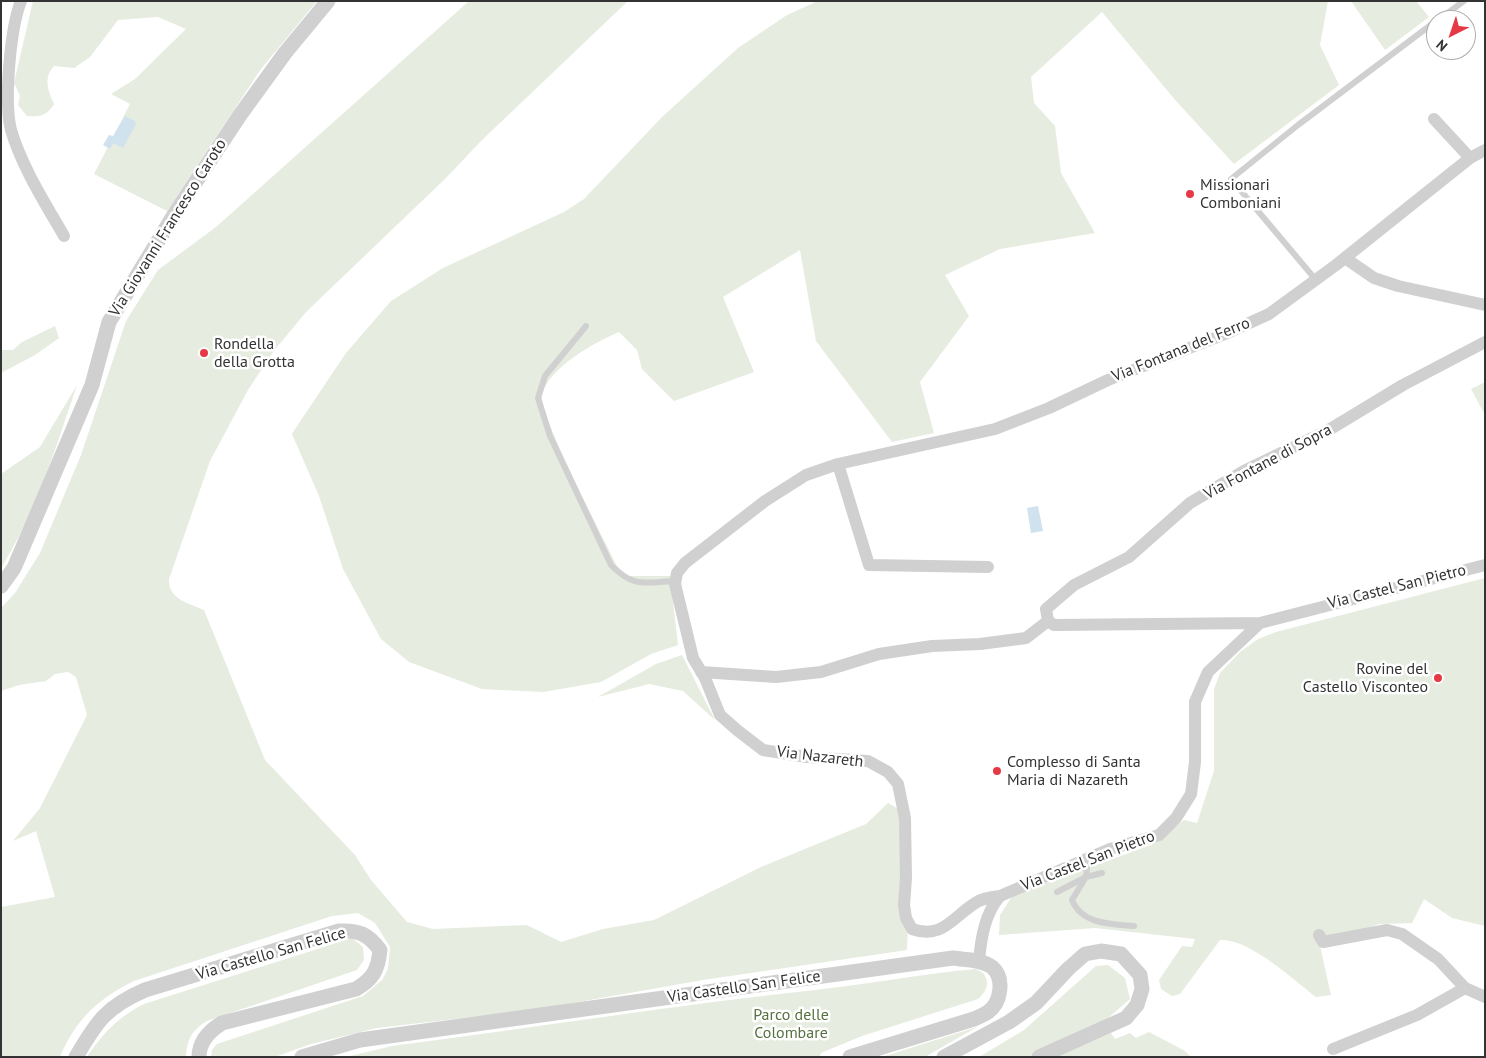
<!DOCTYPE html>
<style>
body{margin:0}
#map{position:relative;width:1486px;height:1058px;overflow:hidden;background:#fff;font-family:"PT Sans",sans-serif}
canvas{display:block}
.frame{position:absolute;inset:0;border:2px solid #333;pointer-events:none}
.north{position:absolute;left:1426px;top:10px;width:50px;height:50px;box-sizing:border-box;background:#fff;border:1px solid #adadad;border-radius:50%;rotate:221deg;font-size:14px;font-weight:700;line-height:20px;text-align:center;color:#333}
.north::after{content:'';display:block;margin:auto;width:18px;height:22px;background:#e63946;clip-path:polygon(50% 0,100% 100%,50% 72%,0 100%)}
</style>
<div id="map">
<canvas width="1486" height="1058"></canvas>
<div class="frame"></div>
<div class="north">N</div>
</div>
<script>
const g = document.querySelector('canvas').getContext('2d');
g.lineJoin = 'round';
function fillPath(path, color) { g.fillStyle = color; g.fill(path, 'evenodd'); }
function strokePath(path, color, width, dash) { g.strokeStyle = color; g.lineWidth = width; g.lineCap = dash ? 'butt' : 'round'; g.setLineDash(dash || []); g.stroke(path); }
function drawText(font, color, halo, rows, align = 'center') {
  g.font = font + ' "PT Sans",sans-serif'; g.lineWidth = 5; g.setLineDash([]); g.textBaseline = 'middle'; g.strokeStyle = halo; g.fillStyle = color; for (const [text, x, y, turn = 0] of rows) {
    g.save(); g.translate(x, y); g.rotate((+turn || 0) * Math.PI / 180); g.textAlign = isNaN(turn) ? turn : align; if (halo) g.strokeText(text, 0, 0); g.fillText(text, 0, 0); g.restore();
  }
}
const green = new Path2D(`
 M33 1H317L261 69 167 211 94 174 130 104 111 94 135 79 186 29 158 17 118 20 90 57 74 68 54 66C43 78 48 91 54 104 47 116 40 117 27 116L18 105 20 96 14 83Z
 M469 1H628L481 141 446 178 306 312 273 352 248 390 210 461 169 579C168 599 188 603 204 610L265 760 355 855 371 880 407 922 433 929 527 925 561 942 603 929 654 920 761 867 866 824 888 803 907 814 911 845 907 950 703 980 533 1010 377 1028 311 1044 275 1057H211L212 1050 217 1044 363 996 382 980 388 969 390 947 375 923 358 913 332 916 134 981C99 998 75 1020 60 1057H1V907L55 897 36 831 13 841 40 808 87 715 76 677 68 672 55 674 46 681 19 685 1 691V608L15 593 40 553 81 455 126 321 158 270 216 227Z
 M818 1H1328L1320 45 1339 85 1234 164 1176 101 1102 12 1031 77 1034 103 1055 126 1061 173 1095 233 1000 249 945 275 969 316 920 382 934 433 892 442 816 341 800 250 723 297 754 372 674 401 642 369 637 350 619 332C595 342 548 368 542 395 538 414 605 541 617 566L628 576H670L678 645 651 654 601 682 543 692 482 689 409 662 381 639 343 569 319 496 292 434 297 426 346 353 391 301 443 268 564 212 584 199 662 117 738 48 787 15Z
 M1351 1H1416L1429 17 1385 50Z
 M55 326 59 338 35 355 1 373V350H13L22 342Z
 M1485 382V415L1471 389Z
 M77 385C56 447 36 512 1 568V474L40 447Z
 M1485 578V926L1452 918 1424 899 1412 923 1379 924 1320 946 1331 995 1316 997C1294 980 1249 938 1220 940L1180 994 1172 996 1161 989 1159 980 1182 946 1192 947 1195 939 1095 928 999 935 1000 915 1013 895 1151 845 1184 820 1197 823 1214 771V689L1220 673 1240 652 1258 639 1276 632Z
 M682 655 715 720 683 691 649 684 598 697 656 664Z
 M352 938 363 947 364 960 357 970 207 1021C192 1030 187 1039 186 1057H87C103 1033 118 1017 144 1004Z
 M1108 965 1125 978 1130 999 1107 1019 1028 1057H979L1024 1030 1096 966Z
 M976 969 983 973C991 983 986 992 978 999L862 1036 821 1053 820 1057H346L392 1046C533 1028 675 1005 815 990 869 984 921 974 976 969Z
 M977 1027 925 1057H882Z
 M1149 1032 1185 1051 1191 1057H1056L1111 1033 1115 1039 1130 1033 1136 1038Z`);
const water = new Path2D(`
 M125 116 135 121 136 124 123 148 113 143 110 149 103 145 109 135 113 136Z
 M1038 506 1043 531 1031 533 1027 508Z`);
const service = new Path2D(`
 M1438 20 1464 1
 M1316 280 1231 179 1298 125 1436 21
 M586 326 545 376 538 398 550 436 611 565C634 589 646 582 676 581
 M1088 859 1086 877 1072 900C1082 925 1112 924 1134 926
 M1057 892 1086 877 1102 873`);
const minor = new Path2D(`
 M21 1C10 29 4 102 11 130 22 167 45 203 64 236
 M1434 119 1470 158
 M1345 258 1374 278 1398 286 1485 305
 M838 464 869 565 988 567
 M1048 621 1046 609 1074 585 1129 557 1190 503 1244 471 1327 431 1403 385 1485 342
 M1048 621 1054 625 1260 623
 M701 672 776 677 821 672 879 654 932 646 980 644 1026 638 1048 621
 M1000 896C993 897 983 898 977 902 953 916 943 940 912 929L906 918 904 905 906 878 905 818 898 784 888 772 868 761 807 757 763 750 737 730 720 715 705 678 693 658 675 584 677 573 685 563 765 501 806 475 838 464 995 429 1049 408 1108 380 1225 334 1269 314 1336 265 1470 158 1485 150
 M1319 935 1323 942 1387 930 1402 934 1438 959 1465 988 1485 997
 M979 961C981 938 985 913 1000 896L1110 849 1159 835 1176 818 1191 794 1195 762V702L1208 672 1260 623 1485 565
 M1333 1049 1417 1015 1465 988`);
const tertiary = new Path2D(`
 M1 586 14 568 92 385 109 322 177 210 240 115 285 53 328 1
 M76 1057C97 1021 106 1007 145 990L339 931C359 930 368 934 380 950 378 970 373 979 356 989L222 1023C209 1031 199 1041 199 1057
 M302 1057 360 1040 953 958C965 960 982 959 992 967 1005 978 1001 1003 988 1012 984 1015 978 1017 974 1019L850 1057
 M944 1057 1009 1022 1036 1003 1068 969 1085 954 1101 951 1121 954 1140 975 1142 989 1137 1005 1126 1018 1039 1057`);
const markers = [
 [1190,194,5,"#e63946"],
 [204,353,5,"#e63946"],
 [1438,678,5,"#e63946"],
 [997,771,5,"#e63946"]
];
const poiNames = [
 ["Missionari",1200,185],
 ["Comboniani",1200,203],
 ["Rondella",214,344],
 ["della Grotta",214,362],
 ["Rovine del",1428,669,"right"],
 ["Castello Visconteo",1428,687,"right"],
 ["Complesso di Santa",1007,762],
 ["Maria di Nazareth",1007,780]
];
const streetNames = [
 ["Via Giovanni Francesco Caroto",168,228,-58],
 ["Via Fontana del Ferro",1181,350,-22],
 ["Via Fontane di Sopra",1268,462,-28],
 ["Via Castel San Pietro",1397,587,-14],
 ["Via Nazareth",820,757,7],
 ["Via Castel San Pietro",1088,861,-21],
 ["Via Castello San Felice",271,954,-16],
 ["Via Castello San Felice",744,987,-8]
];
const parkNames = [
 ["Parco delle",791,1015],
 ["Colombare",791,1033]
];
fillPath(green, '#e6ecdf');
fillPath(water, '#cfe2ee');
strokePath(service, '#d0d0d0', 6);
strokePath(minor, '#d0d0d0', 12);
strokePath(tertiary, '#d0d0d0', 15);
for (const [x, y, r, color] of markers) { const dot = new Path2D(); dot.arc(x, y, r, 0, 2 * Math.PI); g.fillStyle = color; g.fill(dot); strokePath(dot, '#fff', 2); }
drawText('16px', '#333', '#fff', poiNames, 'left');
drawText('16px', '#333', '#fff', streetNames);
drawText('16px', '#56703f', '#fff', parkNames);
</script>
